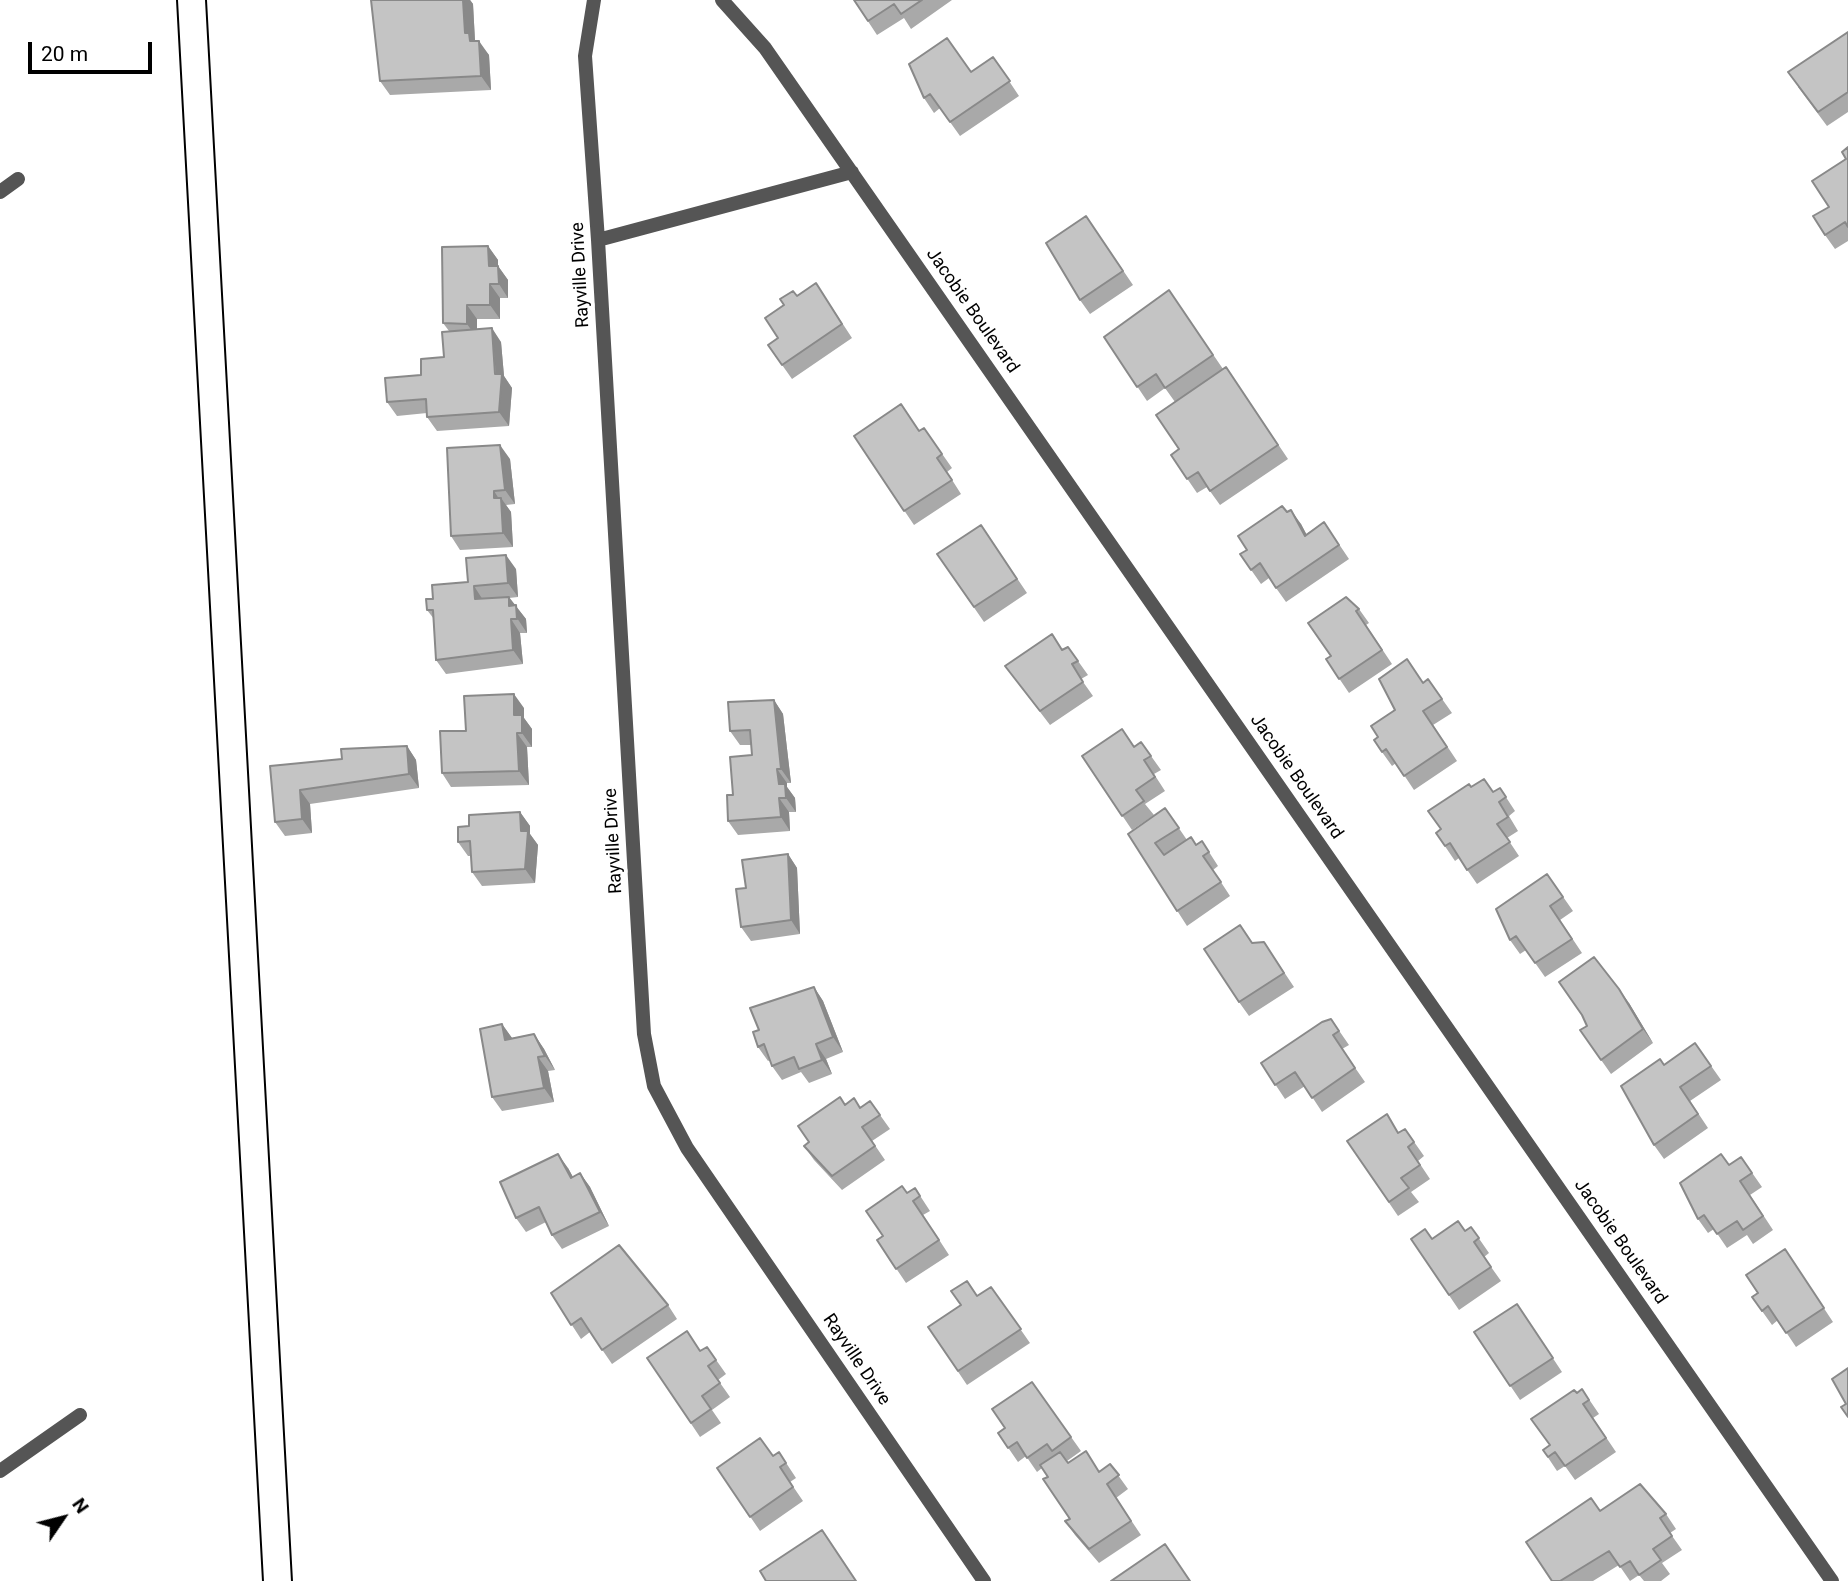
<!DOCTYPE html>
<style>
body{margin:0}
#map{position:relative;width:1848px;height:1581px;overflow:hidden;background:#fff;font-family:Roboto,sans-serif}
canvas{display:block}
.north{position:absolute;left:28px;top:1483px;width:70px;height:70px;-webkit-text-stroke:5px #fff;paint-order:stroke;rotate:55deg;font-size:19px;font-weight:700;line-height:28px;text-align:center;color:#000}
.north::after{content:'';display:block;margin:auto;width:24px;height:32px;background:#000;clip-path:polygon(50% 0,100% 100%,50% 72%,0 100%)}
.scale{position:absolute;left:28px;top:42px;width:124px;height:32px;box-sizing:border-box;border:4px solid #000;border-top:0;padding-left:9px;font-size:21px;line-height:24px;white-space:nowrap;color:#000;-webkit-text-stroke:5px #fff;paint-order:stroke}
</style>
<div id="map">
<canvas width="1848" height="1581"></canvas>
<div class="north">N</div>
<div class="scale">20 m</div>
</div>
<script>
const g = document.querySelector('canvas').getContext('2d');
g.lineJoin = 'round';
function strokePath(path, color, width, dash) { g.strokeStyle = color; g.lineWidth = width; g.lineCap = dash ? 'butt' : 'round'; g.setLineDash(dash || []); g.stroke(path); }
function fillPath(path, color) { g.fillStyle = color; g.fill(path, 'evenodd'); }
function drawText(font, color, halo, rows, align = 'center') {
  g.font = font + ' Roboto,sans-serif'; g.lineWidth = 7; g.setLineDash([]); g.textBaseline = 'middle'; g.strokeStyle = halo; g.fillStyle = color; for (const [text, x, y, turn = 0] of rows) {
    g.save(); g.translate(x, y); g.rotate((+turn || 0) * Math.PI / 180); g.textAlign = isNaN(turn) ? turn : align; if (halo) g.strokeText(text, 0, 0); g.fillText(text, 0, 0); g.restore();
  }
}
const minor = new Path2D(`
 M594 0 585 56 598 240 644 1034 654 1086 687 1148 984 1581
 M722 0 765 48 1832 1581
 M0 192 18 179
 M598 240 852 172
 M0 1471 80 1415`);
const tram = new Path2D(`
 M177 0 263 1581
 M206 0 292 1581`);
const wall = new Path2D(`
 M371 0H470L473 4 475 41 489 55 491 90 390 95 380 81Z
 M854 0H952L911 29 904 18 877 35Z
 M1848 32V112L1827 126 1798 87Z
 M993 57 1019 96 960 136 940 108 934 113 924 98 909 64 971 72Z
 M1848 147V241L1835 249 1825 235 1829 207 1846 159Z
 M1086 216 1133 285 1090 314 1080 300Z
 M488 246 498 260V266L508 280V298H500V319H477V329L501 342 504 376 512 388 509 426 437 431 427 417V413L397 416 387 402 444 357 449 331 443 323Z
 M816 283 852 338 792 379 768 345 778 338 797 296Z
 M1169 290 1223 369 1226 367 1288 459 1220 505 1207 487 1197 493 1171 455 1179 449 1175 402 1165 388 1147 401 1104 337Z
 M924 428 952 468 947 472 961 494 914 525 854 436 919 431Z
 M510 459 515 504 506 505 511 512 513 547 460 550 451 536Z
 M1287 512 1301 524 1306 534 1324 522 1349 559 1286 602 1269 578 1261 584 1240 554 1247 550Z
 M981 525 1027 593 984 622 937 554Z
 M516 569 518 597 509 598 526 619 527 633H520L523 664 446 674 436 660 434 619 427 610 433 599 468 582Z
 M1359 609 1369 623 1366 625 1392 664 1349 693 1326 659 1331 656 1308 623Z
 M1068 647 1088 675 1081 679 1093 696 1050 725 1005 666 1063 650Z
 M1428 679 1452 713 1433 725 1457 761 1414 790 1396 763 1392 766 1382 752 1395 710Z
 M774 700 783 714 791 783H787V787L795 798 796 812H789L790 831 738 835 728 821 733 795 752 755 751 745H740L730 731Z
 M524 708V718L532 729V747H527L529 785 451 787 442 773 466 731Z
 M1141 742 1161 770 1154 774 1165 791 1145 804 1154 815 1132 830 1082 756 1134 747Z
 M407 746 416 760 419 788 310 804 312 833 285 836 275 822 270 766 342 759Z
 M1471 787 1493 792 1500 788 1515 811 1509 816 1518 831 1507 838 1519 856 1477 884 1459 858 1455 861 1436 833 1441 829Z
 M1165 808 1187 840 1196 845 1202 841 1218 866 1213 870 1230 896 1187 926 1128 834Z
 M520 812 530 826V834L538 845 535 883 482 886 472 872 471 856H468L458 842 469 826Z
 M788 854 797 868 800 934 751 941 741 927 746 888Z
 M1547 874 1573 911 1560 920 1582 953 1545 977 1526 950 1520 954 1510 940Z
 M1264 942 1294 987 1249 1016 1239 1002Z
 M814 987 823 1001 843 1052 826 1059 832 1074 809 1083 801 1072 782 1080 772 1066 770 1060 768 1061 758 1047 759 1030Z
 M1629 1003 1653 1043 1611 1074 1580 1030Z
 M1331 1019 1349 1045 1342 1049 1365 1082 1322 1112 1305 1086 1285 1099 1261 1063Z
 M502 1024 512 1038 534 1034 544 1049 555 1070 548 1071 554 1102 502 1111 492 1097Z
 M1695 1043 1721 1080 1690 1101 1708 1128 1664 1159 1654 1145 1664 1065Z
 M870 1101 890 1129 872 1141 885 1160 842 1190 814 1160 804 1146Z
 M1405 1129 1424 1156 1418 1161 1430 1179 1411 1192 1419 1202 1398 1216 1347 1141 1399 1132Z
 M1741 1157 1762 1187 1750 1195 1773 1230 1753 1244 1747 1235 1727 1248 1714 1229 1708 1233 1698 1219 1729 1165Z
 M568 1168 573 1177 580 1173 590 1187 609 1226 562 1249 552 1235 546 1222 526 1232 516 1218Z
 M915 1188 930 1211 923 1215 949 1255 906 1283 877 1240 883 1236 907 1193Z
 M1471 1227 1489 1253 1484 1257 1501 1281 1459 1310 1411 1239H1432L1465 1231Z
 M1794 1263 1833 1322 1796 1347 1778 1320 1772 1325 1752 1297Z
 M991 1287 1030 1343 967 1385 928 1327Z
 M551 1293 668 1305 677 1319 612 1364 590 1332 581 1339Z
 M1517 1304 1562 1372 1520 1400 1474 1332Z
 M707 1347 726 1374 718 1380 730 1397 712 1410 721 1423 700 1437 647 1358 701 1351Z
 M1032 1382 1081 1451 1067 1461 1068 1463 1100 1472 1110 1464 1128 1489 1116 1498 1141 1535 1099 1563 1075 1535 1065 1521 1070 1519 1048 1477 1042 1468 1037 1472 1026 1456 1018 1462 998 1433 1005 1428Z
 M1582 1389 1599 1414 1593 1418 1616 1452 1575 1480 1565 1466 1557 1471 1543 1450 1550 1445 1577 1393Z
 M779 1452 796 1478 790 1482 803 1501 760 1531 717 1468 773 1456Z
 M1600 1511 1666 1514 1676 1529 1670 1533 1682 1550 1662 1563 1670 1574 1661 1581H1644L1639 1575 1630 1581 1619 1565 1593 1581H1552Z`);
const shadedWall = new Path2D(`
 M463 0H470L473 4 475 41H479L489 55 491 90 481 76 465 33Z
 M488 246 498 260V280L489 266Z
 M498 266 508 280V298L499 284Z
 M490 284 500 298V319L490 305Z
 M467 305 477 319V338L467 324Z
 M492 328 501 342 504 376 512 388 509 426 499 412Z
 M500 445 510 459 515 504 505 490Z
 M494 491 501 502V498L511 512 513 547 503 533 494 498Z
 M1291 510 1301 524 1315 550 1305 536Z
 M506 555 516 569 518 597 508 583Z
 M474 586 483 600 475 599Z
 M509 597 526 619 527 633 509 606Z
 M511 619 520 633 523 664 513 650Z
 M514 694 524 708V718L532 729V747L522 733 514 715Z
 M774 700 783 714 791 783 781 769Z
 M517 733 527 747 529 785 519 771Z
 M407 746 416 760 419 788 409 774Z
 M777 769 787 783V787L795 798 796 812 786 798 779 784Z
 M300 790 310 804 312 833 302 819Z
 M779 798 789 812 790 831 781 817Z
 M520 812 530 826V834L538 845 535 883 525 869Z
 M788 854 797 868 800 934 791 920Z
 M814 987 823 1001 843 1052 833 1037Z
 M1619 989 1629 1003 1653 1043 1643 1029Z
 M502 1024 512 1038 505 1040Z
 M534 1034 544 1049 555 1070 545 1056Z
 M816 1044 826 1059 832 1074 822 1060Z
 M538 1057 548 1071 554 1102 544 1088Z
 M558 1154 568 1168 581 1192 571 1178Z
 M580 1173 590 1187 609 1226 600 1212Z`);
const building = new Path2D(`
 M371 0H463L465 33H469L470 41H479L481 76 380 81Z
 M854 0H922L901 14 894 4 868 21Z
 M1848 32V92L1818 112 1788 72Z
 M947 38 971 72 993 57 1010 81 950 122 930 94 924 98 909 64Z
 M1848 147V227L1845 222 1825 235 1813 216 1829 207 1812 181 1846 159 1842 152Z
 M1086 216 1123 271 1080 300 1046 243Z
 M488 246 489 266H498L499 284H490V305H467V324L443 323 442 247Z
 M816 283 842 324 782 365 768 345 778 338 765 318 784 305 780 299 793 291 797 296Z
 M1169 290 1213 355 1165 388 1156 374 1137 387 1104 337Z
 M492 328 495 374H502L499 412 427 417 426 399 387 402 385 378 421 375V359L444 357 442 332Z
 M1226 367 1278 445 1210 491 1198 472 1187 479 1171 455 1179 449 1156 415Z
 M901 404 919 431 924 428 942 454 937 458 952 480 904 511 854 436Z
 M500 445 505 490 494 491V498H501L503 533 451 536 447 448Z
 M1282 506 1287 512 1291 510 1305 536 1324 522 1339 545 1276 588 1260 563 1251 570 1240 554 1247 550 1238 536Z
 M981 525 1017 579 974 607 937 554Z
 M506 555 508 583 474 586 475 599 509 597V606L516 605 517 619H511L513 650 436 660 433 610H427L426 599H433L432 585 468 582 466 558Z
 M1346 597 1359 609 1356 611 1382 650 1339 679 1326 659 1331 656 1308 623Z
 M1052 634 1062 650 1068 647 1078 661 1072 664 1083 682 1040 711 1005 666Z
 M1407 659 1423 683 1428 679 1442 699 1423 711 1447 747 1404 776 1386 749 1382 752 1374 740 1378 737 1371 726 1395 710 1379 679Z
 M514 694V715H522V733H517L519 771 442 773 440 731H466L464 696Z
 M774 700 781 769H777L779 784H785L786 798H779L781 817 728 821 727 795H733L730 757 752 755 750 730 730 731 728 702Z
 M1122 729 1134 747 1141 742 1151 756 1144 760 1155 777 1136 790 1144 801 1122 816 1082 756Z
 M407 746 409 774 300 790 302 819 275 822 270 766 342 759 341 749Z
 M1484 779 1493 792 1500 788 1506 797 1499 802 1508 817 1497 824 1510 842 1467 870 1450 843 1445 846 1436 833 1441 829 1428 811 1469 784 1471 787Z
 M1165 808 1179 828 1155 843 1164 855 1191 837 1196 845 1202 841 1209 852 1203 856 1221 882 1177 911 1128 834Z
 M520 812 521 831H528L525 869 472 872 470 841 458 842V827L469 826V815Z
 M788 854 791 920 741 927 736 889 746 888 742 860Z
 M1547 874 1563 897 1550 906 1572 939 1535 963 1516 936 1510 940 1496 909Z
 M1240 925 1252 943 1264 942 1284 973 1239 1002 1204 949Z
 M1594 957 1619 989 1643 1029 1601 1060 1580 1030 1587 1026 1582 1015 1559 982Z
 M814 987 833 1037 816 1044 822 1060 799 1069 794 1057 772 1066 764 1044 758 1047 753 1032 759 1030 750 1008Z
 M1331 1019 1339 1031 1333 1035 1355 1068 1312 1098 1295 1072 1275 1085 1261 1063 1322 1022Z
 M502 1024 505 1040 534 1034 545 1056 538 1057 544 1088 492 1097 480 1029Z
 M1695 1043 1711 1066 1680 1087 1698 1114 1654 1145 1621 1086 1660 1059 1664 1065Z
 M840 1097 845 1105 854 1098 860 1108 870 1101 880 1115 862 1127 875 1146 832 1176 804 1146 809 1142 798 1126Z
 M1387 1114 1398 1133 1405 1129 1414 1142 1408 1147 1420 1165 1401 1178 1409 1188 1389 1202 1347 1141Z
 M558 1154 571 1178 580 1173 600 1212 552 1235 539 1207 516 1218 500 1182Z
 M1721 1154 1729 1165 1741 1157 1752 1173 1740 1181 1763 1216 1743 1230 1737 1221 1717 1234 1704 1215 1698 1219 1680 1183Z
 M902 1186 907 1193 915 1188 920 1196 913 1201 939 1240 896 1269 877 1240 883 1236 866 1211Z
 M1458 1221 1465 1231 1471 1227 1479 1238 1474 1242 1491 1267 1449 1295 1411 1239 1425 1229 1432 1239Z
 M619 1245 668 1305 602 1350 581 1318 571 1325 551 1293Z
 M1785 1249 1824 1308 1786 1333 1768 1306 1762 1311 1752 1297 1758 1293 1746 1275Z
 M967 1281 977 1296 991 1287 1021 1329 958 1371 928 1327 961 1305 951 1291Z
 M1517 1304 1553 1358 1510 1386 1474 1332Z
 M687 1331 700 1351 707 1347 716 1360 708 1366 720 1383 702 1396 711 1409 691 1423 647 1358Z
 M1848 1368V1417L1841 1407 1846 1404 1832 1379Z
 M1032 1382 1071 1437 1052 1451 1047 1444 1027 1458 1017 1442 1008 1448 998 1433 1005 1428 992 1409Z
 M1582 1389 1589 1400 1583 1404 1606 1438 1565 1466 1555 1452 1548 1457 1543 1450 1550 1445 1531 1419 1574 1390 1577 1393Z
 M760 1438 773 1456 779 1452 786 1463 780 1467 793 1487 750 1517 717 1468Z
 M1086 1451 1099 1472 1110 1464 1119 1475 1107 1484 1131 1521 1089 1549 1065 1521 1070 1519 1043 1479 1048 1477 1040 1465 1060 1452 1068 1463Z
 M1640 1484 1666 1514 1660 1518 1672 1536 1653 1549 1661 1560 1639 1575 1630 1561 1620 1567 1609 1551 1560 1581H1552L1526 1542 1591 1498 1600 1511Z
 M822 1530 856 1581H766L760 1571Z
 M1165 1544 1190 1581H1111Z`);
const streetNames = [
 ["Rayville Drive",581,275,-93],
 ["Jacobie Boulevard",972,311,55],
 ["Jacobie Boulevard",1296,777,55],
 ["Rayville Drive",614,841,-93],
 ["Jacobie Boulevard",1620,1242,55],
 ["Rayville Drive",856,1360,56]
];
strokePath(minor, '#555', 14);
strokePath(tram, '#000', 2);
fillPath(wall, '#a9a9a9');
fillPath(shadedWall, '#898989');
fillPath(building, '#c4c4c4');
strokePath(building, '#898989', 2);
drawText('18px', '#000', '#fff', streetNames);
</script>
